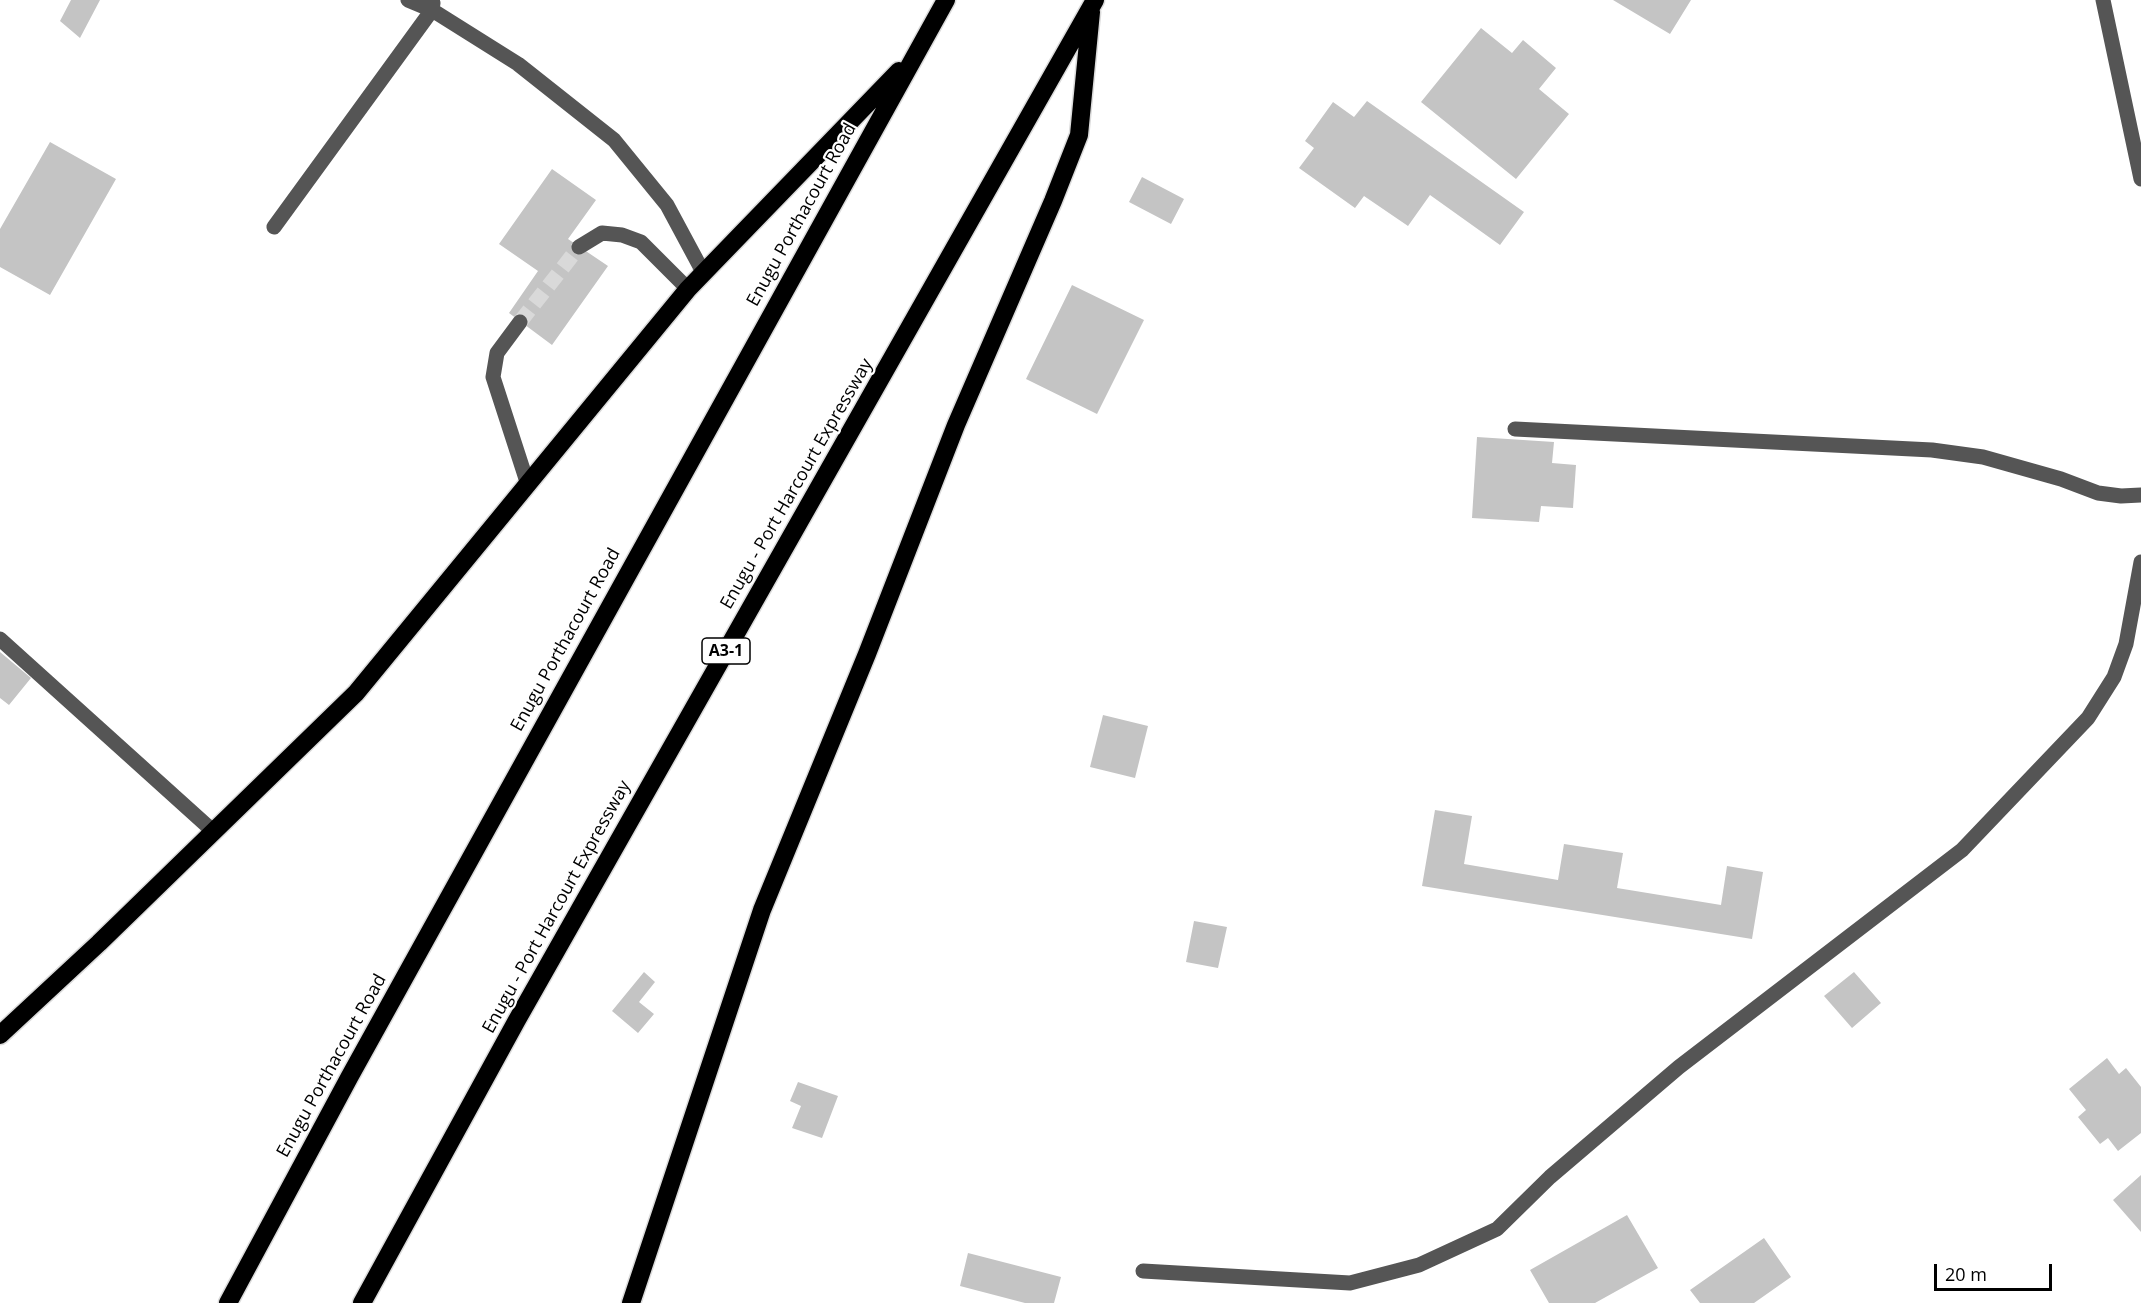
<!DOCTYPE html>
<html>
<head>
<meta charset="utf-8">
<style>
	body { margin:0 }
	#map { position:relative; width:2141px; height:1303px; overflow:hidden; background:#fff; font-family:"Open Sans",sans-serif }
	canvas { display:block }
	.scale { position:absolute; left:1934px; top:1264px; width:118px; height:27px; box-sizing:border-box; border:3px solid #000; border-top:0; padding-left:8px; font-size:18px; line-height:21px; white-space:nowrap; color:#000; -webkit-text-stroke:4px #fff; paint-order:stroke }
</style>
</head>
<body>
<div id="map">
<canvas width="2141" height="1303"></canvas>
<div class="scale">20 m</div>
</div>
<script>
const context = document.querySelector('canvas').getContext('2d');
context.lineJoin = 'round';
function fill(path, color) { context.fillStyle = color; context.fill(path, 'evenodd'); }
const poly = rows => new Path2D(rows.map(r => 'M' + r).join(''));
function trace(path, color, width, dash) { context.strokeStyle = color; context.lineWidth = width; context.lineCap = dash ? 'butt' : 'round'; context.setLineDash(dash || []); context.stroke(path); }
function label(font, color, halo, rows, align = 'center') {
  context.font = font + ' "Open Sans",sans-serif'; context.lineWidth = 4.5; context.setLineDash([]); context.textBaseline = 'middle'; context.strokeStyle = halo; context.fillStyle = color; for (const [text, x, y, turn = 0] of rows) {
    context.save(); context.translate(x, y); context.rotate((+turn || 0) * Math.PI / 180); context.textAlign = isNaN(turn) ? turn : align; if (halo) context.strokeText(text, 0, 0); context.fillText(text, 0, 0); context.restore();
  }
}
fill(poly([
	[71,0,100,0,80,38,60,21],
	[1613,0,1691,0,1670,34],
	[1481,28,1512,53,1523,40,1556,68,1539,89,1569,114,1516,179,1421,102],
	[1367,101,1524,212,1500,245,1430,195,1408,226,1364,196,1355,208,1299,168,1314,148,1305,141,1333,102,1354,117],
	[50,142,116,179,50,295,0,267,0,229],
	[552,169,596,200,568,239,608,266,552,345,509,313,538,271,499,244],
	[1142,177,1184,199,1171,224,1129,202],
	[1072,285,1144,320,1097,414,1026,379],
	[1477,437,1554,442,1552,463,1576,465,1573,508,1541,506,1539,522,1472,518],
	[0,652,31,678,9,705,0,698],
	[1103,715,1148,726,1135,778,1090,767],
	[1435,810,1472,816,1464,864,1558,880,1564,844,1623,853,1617,888,1721,905,1727,866,1763,872,1752,939,1422,886],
	[1194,921,1227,927,1218,968,1186,962],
	[644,972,655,982,639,1002,654,1014,638,1033,612,1011],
	[1854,972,1881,1003,1852,1028,1824,996],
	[2107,1058,2119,1074,2126,1068,2141,1087,2141,1133,2118,1151,2108,1138,2100,1144,2078,1117,2086,1110,2069,1089],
	[798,1082,838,1096,822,1138,792,1128,801,1106,790,1101],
	[2141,1175,2141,1232,2113,1200],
	[1627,1215,1658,1268,1595,1303,1549,1303,1530,1270],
	[1764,1238,1791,1277,1754,1303,1700,1303,1690,1290],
	[968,1253,1061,1277,1054,1303,1025,1303,960,1286]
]), '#c4c4c4');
trace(poly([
	[520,322,579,247]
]), '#d9d9d9', 15, [15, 8]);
const highway = poly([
	[0,1035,99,943,356,693,688,289,899,71],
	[228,1303,350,1076,946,0],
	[362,1303,517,1020,1095,0],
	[631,1303,762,910,867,654,956,425,1053,201,1079,135,1091,12]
]);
trace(highway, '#dbdbdb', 21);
trace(poly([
	[408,0,432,10,518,64,614,140,667,205,703,272],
	[2103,0,2141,179],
	[274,227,432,10,433,3],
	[579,247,602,233,622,235,641,242,688,289],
	[520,322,497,353,493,377,528,485],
	[1515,429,1932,450,1983,457,2061,479,2098,493,2121,496,2141,495],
	[0,639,214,832],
	[1143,1271,1350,1283,1419,1265,1497,1229,1550,1177,1679,1067,1962,850,2088,718,2114,677,2126,644,2141,562]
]), '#555', 15);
trace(highway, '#000', 18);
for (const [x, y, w] of [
	[726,651,48]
]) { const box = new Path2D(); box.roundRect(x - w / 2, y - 13, w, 26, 4.5); context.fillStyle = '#fff'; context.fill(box); trace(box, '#000', 1.5); }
label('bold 16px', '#000', null, [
	["A3-1",726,651]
]);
label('18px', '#000', '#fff', [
	["Enugu Porthacourt Road",802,215,-61],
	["Enugu - Port Harcourt Expressway",797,484,-60],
	["Enugu Porthacourt Road",566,640,-61],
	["Enugu - Port Harcourt Expressway",557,907,-61],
	["Enugu Porthacourt Road",332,1066,-61]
]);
</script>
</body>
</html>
